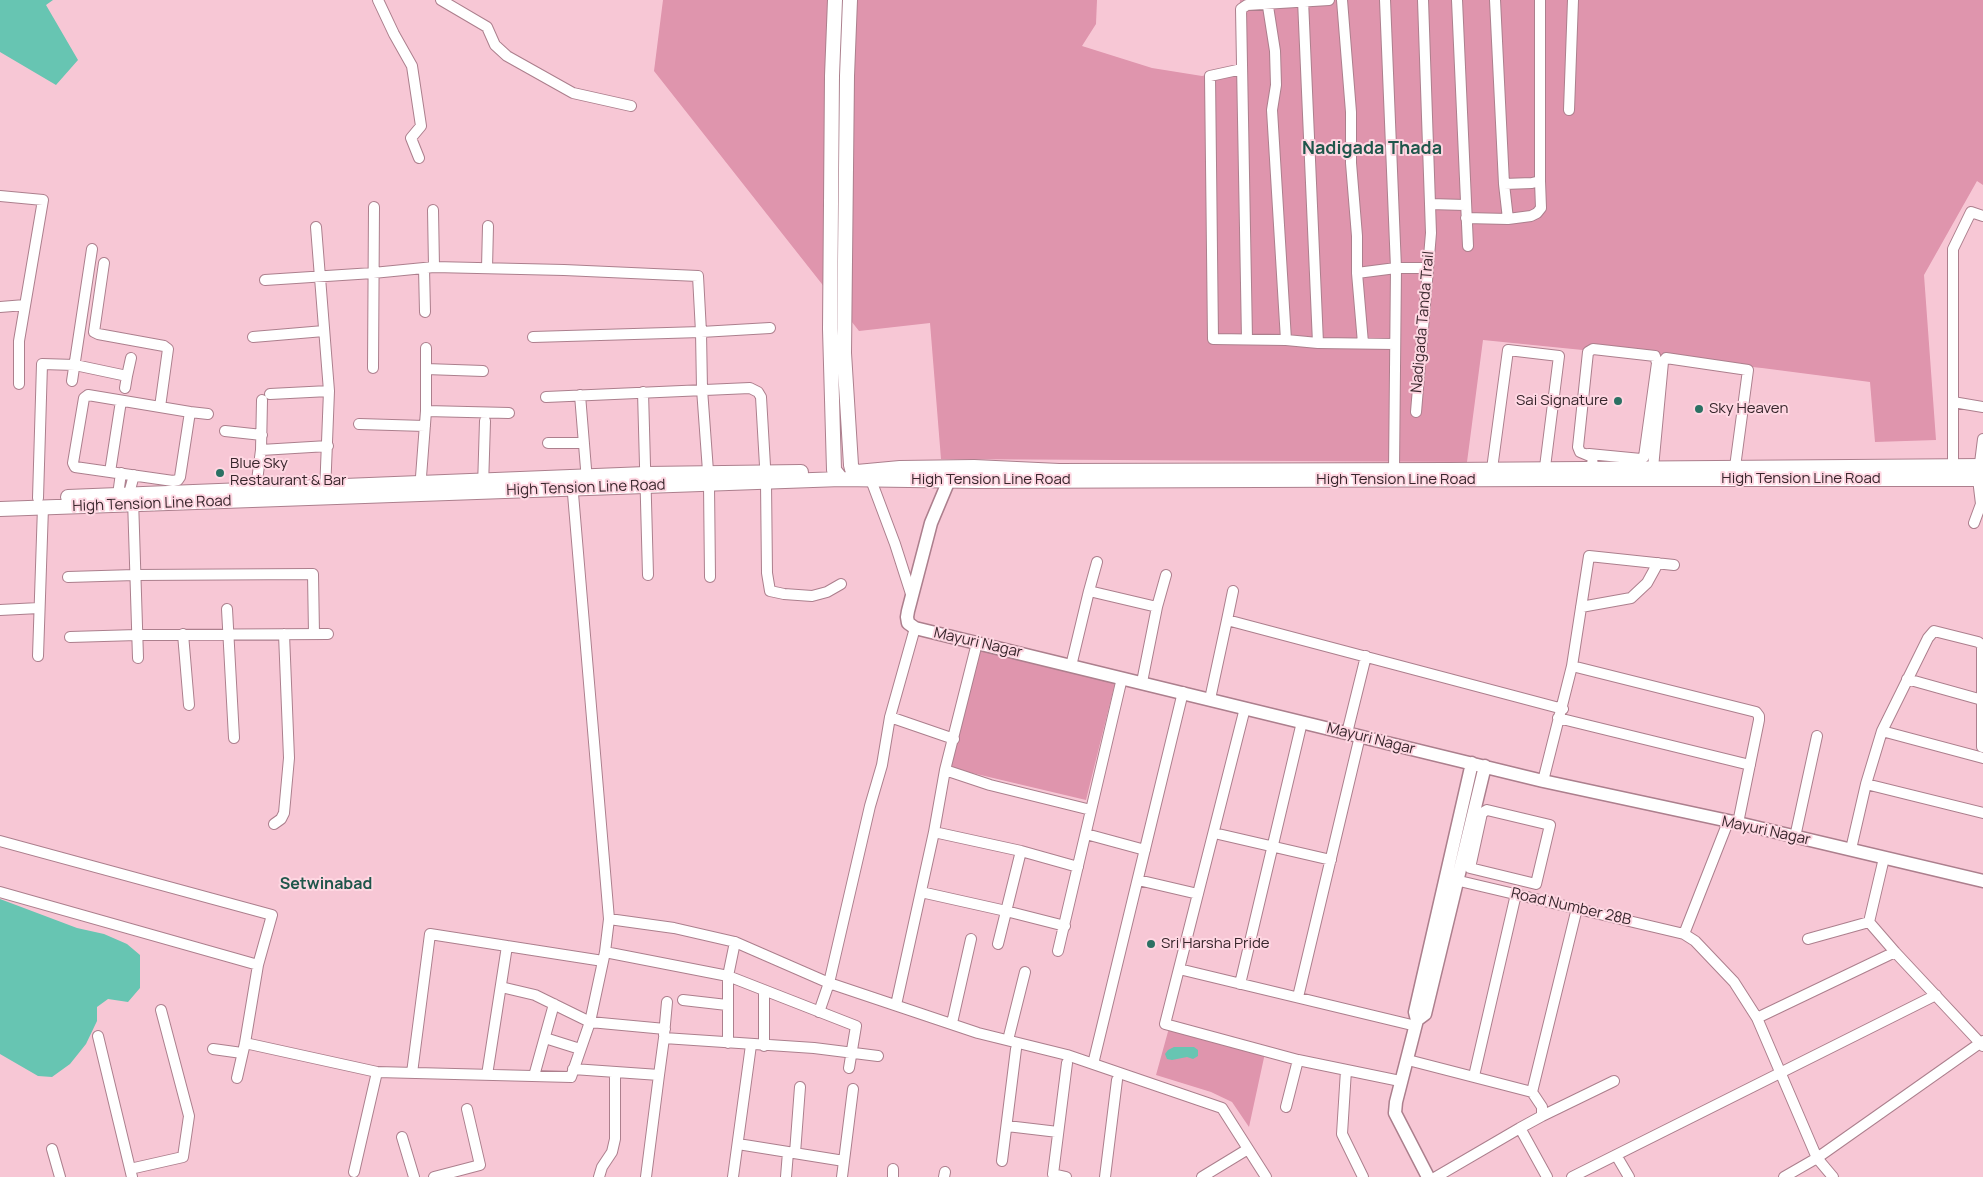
<!DOCTYPE html>
<html>
<head>
<meta charset="utf-8">
<style>
	body { margin:0 }
	canvas { display:block; background:#f7c7d5 }
</style>
</head>
<body>
<canvas width="1983" height="1177"></canvas>
<script>
const context = document.querySelector('canvas').getContext('2d');
context.lineJoin = 'round';
function fill(path, color) { context.fillStyle = color; context.fill(path, 'evenodd'); }
const poly = rows => new Path2D(rows.map(r => 'M' + r).join(''));
function trace(path, color, width, dash) { context.strokeStyle = color; context.lineWidth = width; context.lineCap = dash ? 'butt' : 'round'; context.setLineDash(dash || []); context.stroke(path); }
function label(font, color, halo, rows, align = 'center') {
  context.font = font + ' Manrope,sans-serif'; context.lineWidth = 4; context.setLineDash([]); context.textBaseline = 'middle'; context.strokeStyle = halo; context.fillStyle = color; for (const [text, x, y, turn = 0] of rows) {
    context.save(); context.translate(x, y); context.rotate((+turn || 0) * Math.PI / 180); context.textAlign = isNaN(turn) ? turn : align; if (halo) context.strokeText(text, 0, 0); context.fillText(text, 0, 0); context.restore();
  }
}
fill(poly([
	[663,0,1097,0,1096,24,1082,46,1152,68,1202,76,1236,67,1240,0,1983,0,1983,185,1977,181,1924,275,1936,440,1875,442,1870,382,1762,368,1483,340,1467,462,941,459,930,323,859,331,654,71],
	[980,650,1115,683,1086,800,951,768],
	[1169,1028,1265,1053,1249,1127,1232,1102,1211,1092,1156,1075]
]), '#df95ad');
fill(poly([
	[0,0,53,0,46,5,78,60,56,85,0,52],
	[0,899,77,928,104,934,127,944,140,955,140,988,128,1002,108,999,97,1007,97,1021,86,1044,70,1064,52,1077,38,1076,0,1054],
	[1174,1047,1194,1047,1198,1050,1198,1056,1193,1059,1187,1057,1172,1060,1167,1059,1165,1054,1168,1050]
]), '#67c5b2');
const minor = poly([
	[378,0,394,34,412,66,421,126,411,138,419,158],
	[441,0,487,27,495,45,507,56,573,93,631,106],
	[1267,0,1275,51,1276,85,1272,110,1286,340],
	[1303,0,1318,343],
	[1342,0,1351,112,1351,163,1357,236,1357,273,1396,268,1428,268],
	[1385,0,1396,268,1394,470],
	[1457,0,1468,246],
	[1242,69,1210,76,1213,339,1286,340,1318,343,1395,344],
	[1569,110,1573,0],
	[1504,184,1532,183,1540,181,1540,0],
	[0,196,43,200,19,341,19,384],
	[1430,204,1465,205],
	[433,210,434,267],
	[1466,218,1508,219,1504,184,1495,0],
	[1508,219,1531,216,1537,213,1541,208,1540,181],
	[316,227,329,391,325,493],
	[104,263,94,332,98,334,164,346,168,349,160,407],
	[424,268,425,312],
	[487,268,488,226],
	[1357,273,1363,343],
	[265,280,373,273,434,267,564,270,698,276,701,332,702,389,709,485,710,577],
	[0,307,25,305],
	[253,337,324,331],
	[533,337,701,332,770,328],
	[1247,339,1241,9,1247,5,1329,0],
	[373,368,374,207],
	[426,369,483,371],
	[72,381,92,249],
	[125,388,127,376],
	[643,392,648,575],
	[270,394,329,391],
	[88,395,190,412,180,477,178,480,173,481,75,467,73,463,84,398,88,395],
	[580,395,587,481],
	[546,397,750,388,758,392,761,397,766,483,767,573,770,591,784,594,812,596,827,592,841,584],
	[1953,402,1983,407],
	[426,411,509,413],
	[190,412,208,414],
	[1416,412,1431,233,1423,0],
	[359,424,425,426],
	[225,431,262,435],
	[548,443,584,443],
	[261,450,328,446],
	[1589,454,1641,459,1644,457,1657,363,1655,356,1593,349,1588,352,1578,447,1580,452,1592,457,1593,468],
	[1953,467,1953,249,1971,212,1983,216],
	[1653,468,1663,362,1666,358,1748,370,1735,467],
	[1492,469,1508,350,1559,356,1544,475],
	[110,472,121,401],
	[871,480,895,544,912,597],
	[483,487,485,421],
	[420,490,426,411,426,348],
	[118,495,121,473],
	[255,496,261,450,262,400],
	[38,498,42,364,75,365,127,376,131,358],
	[133,499,138,658],
	[127,501,134,475],
	[1974,523,1981,504,1978,479,1983,439],
	[68,577,135,575,313,574,314,634],
	[1089,591,1097,562],
	[1157,607,1166,575],
	[1581,607,1631,598,1647,583,1658,563],
	[227,609,234,738],
	[0,610,39,608],
	[1227,620,1233,591],
	[183,634,189,705],
	[70,637,137,635,328,634],
	[38,656,43,507],
	[1071,666,1089,591,1157,607,1142,682],
	[1572,666,1756,712,1759,716,1759,720,1738,823],
	[1907,679,1982,700],
	[1210,699,1227,620,1563,709],
	[1245,708,1165,1024,1298,1060,1400,1081],
	[890,717,954,739],
	[1558,718,1750,765],
	[1882,731,1983,758],
	[1347,733,1366,656],
	[945,770,990,785,1091,810],
	[1543,781,1572,666,1589,556,1674,565],
	[1866,784,1983,813],
	[1487,810,1550,825,1536,884,1470,868,1482,813,1487,810],
	[274,824,281,819,284,813,289,758,284,634],
	[934,832,1021,851,1078,867],
	[1214,833,1331,860],
	[1086,834,1145,850],
	[1795,837,1817,736],
	[0,841,272,915,258,965],
	[1851,849,1866,784,1882,731,1928,638,1934,631,1978,642,1982,645,1982,747],
	[1884,858,1869,922,1895,952,1983,1046],
	[1451,879,1684,934,1695,941,1734,982,1757,1018,1817,1158,1833,1177],
	[1138,880,1198,894],
	[0,892,258,965,245,1043,237,1078],
	[921,892,1006,911,1065,926],
	[609,919,674,928,735,942,829,983,978,1033,1067,1055,1222,1108,1266,1177],
	[1684,934,1728,822],
	[1808,939,1869,922],
	[998,944,1021,851],
	[1058,951,1122,678],
	[605,952,728,976,856,1026,849,1068],
	[1179,969,1416,1026],
	[1240,984,1302,722],
	[501,987,535,995,590,1022,665,1029],
	[764,990,764,1046],
	[1298,997,1360,736],
	[683,1000,727,1005],
	[896,1005,934,832,945,770,977,643],
	[819,1012,829,983,870,806,882,765,890,717,915,628],
	[1757,1018,1895,952],
	[952,1023,971,939],
	[664,1035,667,1002],
	[98,1036,132,1177],
	[545,1038,580,1049],
	[1008,1040,1025,972],
	[245,1043,377,1072,571,1077,590,1022,605,952,609,919,572,482],
	[728,1043,728,976,735,942],
	[213,1049,242,1053],
	[1408,1060,1532,1092,1542,1107,1542,1116,1520,1128,1547,1177],
	[1093,1064,1183,692],
	[573,1069,659,1075,664,1038,814,1048,878,1056],
	[1346,1070,1342,1134,1363,1177],
	[412,1073,430,934,603,961],
	[487,1075,507,946],
	[534,1076,554,1004],
	[1474,1076,1516,894],
	[1532,1092,1577,908],
	[1286,1107,1298,1060],
	[1542,1116,1614,1081],
	[1007,1126,1058,1132],
	[402,1137,414,1177],
	[738,1144,844,1161],
	[52,1149,60,1177],
	[795,1153,800,1087],
	[1616,1155,1629,1177],
	[1002,1161,1016,1049],
	[130,1169,183,1157,189,1116,161,1010],
	[354,1172,377,1072],
	[434,1177,480,1165,467,1109],
	[599,1177,602,1167,612,1152,615,1139,615,1072],
	[646,1177,659,1075],
	[733,1177,751,1045],
	[786,1177,788,1152],
	[842,1177,853,1089],
	[893,1177,893,1169],
	[944,1177,945,1172],
	[1066,1177,1053,1174,1067,1063],
	[1105,1177,1117,1080],
	[1202,1177,1248,1149],
	[1436,1177,1520,1128],
	[1572,1177,1936,995],
	[1784,1177,1817,1158,1983,1041]
]);
const tertiary = poly([
	[949,480,931,523,908,611,907,617,908,623,915,628,1543,781,1738,823,1983,881],
	[1417,1020,1425,1014,1485,766],
	[1428,1177,1395,1113,1396,1102,1417,1020,1415,1012,1472,763]
]);
const secondary = poly([
	[835,0,832,76,830,329,834,470,841,479],
	[850,0,847,76,844,353,851,465,852,469,857,472,900,468,974,467,1059,471,1450,470,1983,466],
	[68,497,646,474,801,472],
	[0,509,841,479,977,481,1543,479,1983,479]
]);
trace(minor, '#ac7f8d', 12);
trace(tertiary, '#ac7f8d', 15);
trace(secondary, '#ac7f8d', 16);
trace(minor, '#fff', 10);
trace(tertiary, '#fff', 12);
trace(secondary, '#fff', 14);
for (const [x, y, r, color] of [
	[1618,401,5,"#2b7063"],
	[1699,409,5,"#2b7063"],
	[220,473,5,"#2b7063"],
	[1151,944,5,"#2b7063"]
]) { const dot = new Path2D(); dot.arc(x, y, r, 0, 2 * Math.PI); context.fillStyle = color; context.fill(dot); trace(dot, '#fed7e2', 2); }
label('15px', '#37252b', '#fed7e2', [
	["Nadigada Tanda Trail",1423,322,-85],
	["High Tension Line Road",1801,479],
	["High Tension Line Road",991,480],
	["High Tension Line Road",1396,480],
	["High Tension Line Road",586,488,-2],
	["High Tension Line Road",152,504,-2],
	["Mayuri Nagar",978,643,13],
	["Mayuri Nagar",1371,739,14],
	["Mayuri Nagar",1766,831,12],
	["Road Number 28B",1571,907,13]
]);
label('15px', '#37252b', '#fed7e2', [
	["Sai Signature",1608,401,"right"],
	["Sky Heaven",1709,409],
	["Blue Sky",230,464],
	["Restaurant & Bar",230,481],
	["Sri Harsha Pride",1161,944]
], 'left');
label('bold 16px', '#1f564b', '#fed7e2', [
	["Setwinabad",326,885]
]);
label('bold 18px', '#1f564b', '#fed7e2', [
	["Nadigada Thada",1372,149]
]);
</script>
</body>
</html>
